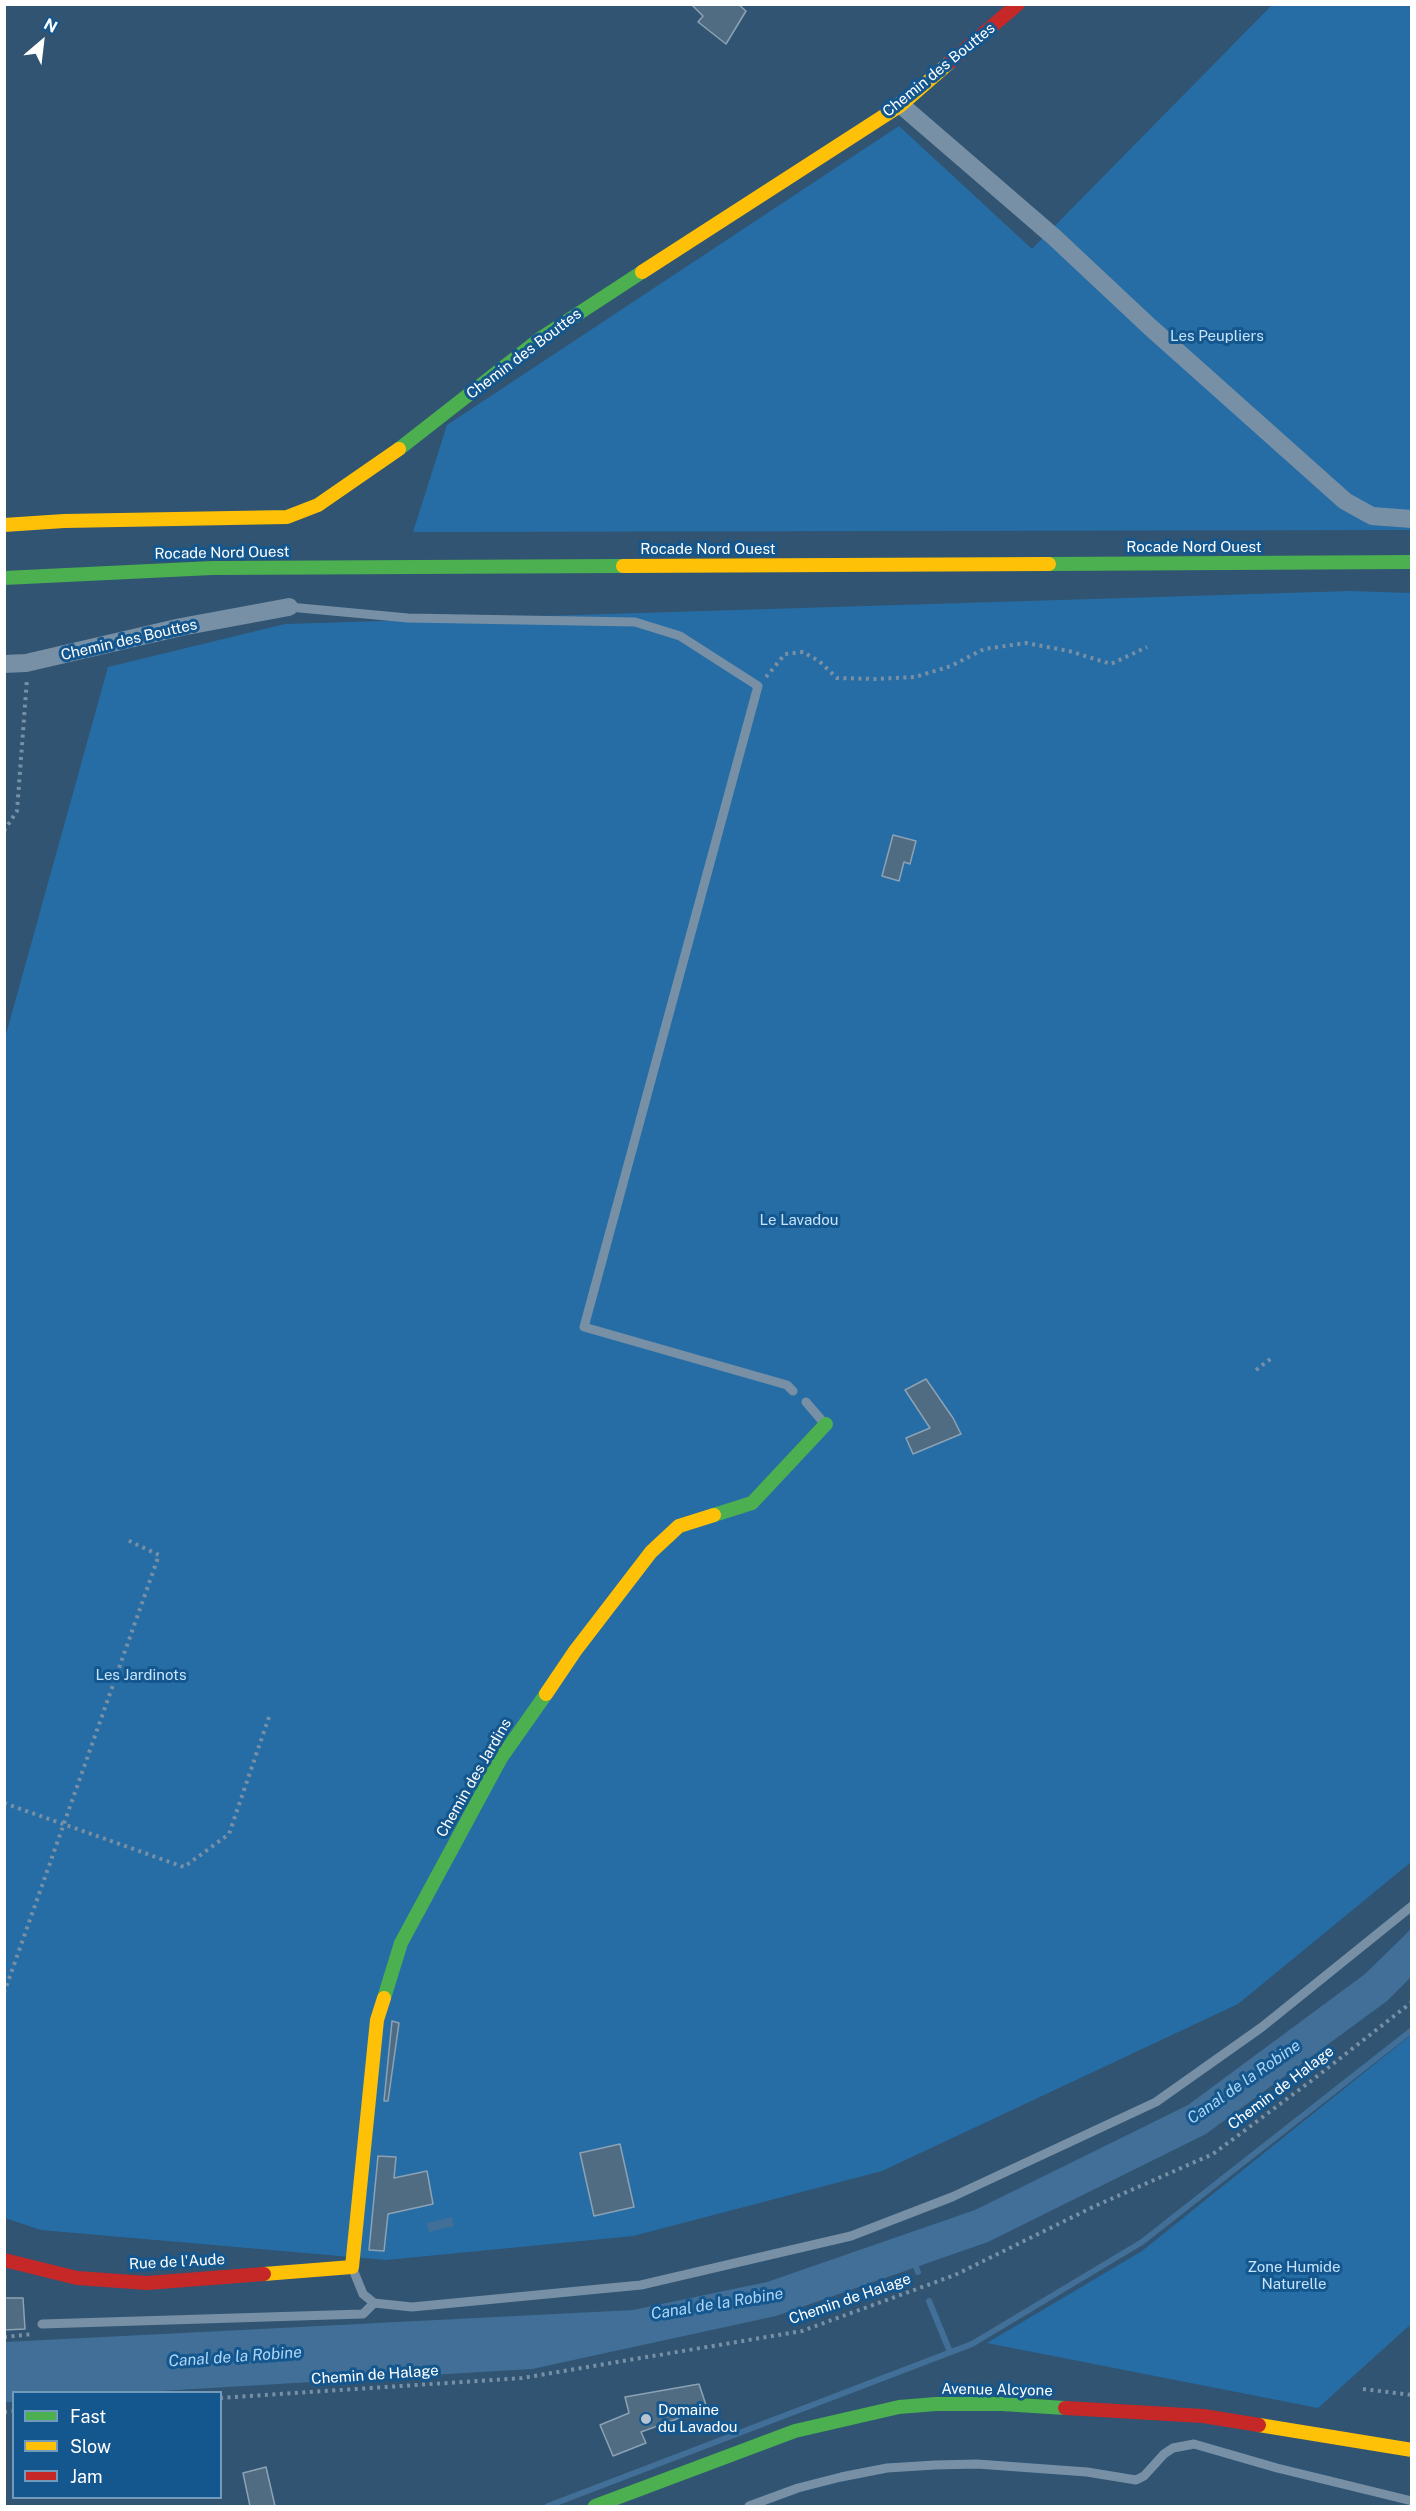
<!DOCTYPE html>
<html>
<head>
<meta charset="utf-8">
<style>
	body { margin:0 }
	#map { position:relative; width:1416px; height:2511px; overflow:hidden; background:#305472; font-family:"Public Sans",sans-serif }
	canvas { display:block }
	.frame { position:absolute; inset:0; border:6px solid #fff; pointer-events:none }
	.legend { position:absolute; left:12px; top:2391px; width:210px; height:108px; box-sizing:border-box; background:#14578e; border:2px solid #729abb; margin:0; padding:8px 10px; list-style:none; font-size:18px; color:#fff }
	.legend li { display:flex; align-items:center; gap:12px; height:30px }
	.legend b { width:30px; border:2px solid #729abb }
	.north { position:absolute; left:12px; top:12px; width:60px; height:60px; -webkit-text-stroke:4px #14578e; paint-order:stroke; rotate:28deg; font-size:16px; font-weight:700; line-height:24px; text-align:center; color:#fff }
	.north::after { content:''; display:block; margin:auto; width:21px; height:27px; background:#fff; clip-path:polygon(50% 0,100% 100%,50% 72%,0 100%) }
</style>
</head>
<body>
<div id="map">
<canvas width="1416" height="2511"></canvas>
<div class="frame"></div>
<ul class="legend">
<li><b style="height:8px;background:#4caf50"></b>Fast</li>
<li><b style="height:8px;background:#ffc107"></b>Slow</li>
<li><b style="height:8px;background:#c62828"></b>Jam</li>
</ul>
<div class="north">N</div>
</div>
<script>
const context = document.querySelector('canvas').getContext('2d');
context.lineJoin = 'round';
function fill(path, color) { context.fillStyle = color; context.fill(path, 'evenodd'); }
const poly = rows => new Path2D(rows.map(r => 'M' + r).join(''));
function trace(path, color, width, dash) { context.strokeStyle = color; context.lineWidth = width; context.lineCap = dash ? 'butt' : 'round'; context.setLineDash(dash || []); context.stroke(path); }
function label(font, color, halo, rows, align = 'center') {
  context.font = font + ' "Public Sans",sans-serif'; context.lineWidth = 6; context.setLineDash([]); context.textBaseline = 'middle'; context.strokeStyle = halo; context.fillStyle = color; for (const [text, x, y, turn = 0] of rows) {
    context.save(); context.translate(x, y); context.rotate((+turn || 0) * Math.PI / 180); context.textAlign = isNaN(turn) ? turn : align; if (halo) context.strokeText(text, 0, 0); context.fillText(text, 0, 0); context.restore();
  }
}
fill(poly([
	[1272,5,1411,5,1411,530,413,532,447,425,899,126,1032,249],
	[1350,591,1411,593,1411,1862,1238,2004,882,2171,633,2236,386,2260,41,2230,5,2218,5,1038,108,667,285,624],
	[1411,2035,1411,2324,1318,2408,987,2343,1142,2251]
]), '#276da5');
fill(poly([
	[1411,1929,1411,1977,1387,2001,1206,2134,988,2242,776,2316,532,2369,143,2392,14,2392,13,2402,5,2402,5,2342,633,2310,767,2282,975,2210,1188,2105,1365,1974],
	[452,2217,454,2226,429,2232,427,2223]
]), '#416f97');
trace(poly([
	[914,2262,918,2272],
	[929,2301,950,2352],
	[548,2506,972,2344,1142,2242,1412,2030]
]), '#416f97', 6);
const building = poly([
	[691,4,738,4,746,11,726,44,698,22,703,16,691,4],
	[893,835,916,841,910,864,904,862,899,881,882,876,893,835],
	[926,1379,953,1418,961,1434,913,1454,906,1438,930,1428,905,1390,926,1379],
	[392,2021,399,2023,388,2101,384,2101,392,2021],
	[620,2144,634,2207,594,2216,580,2153,620,2144],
	[378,2156,396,2157,394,2178,427,2171,433,2204,388,2214,384,2251,369,2250,378,2156],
	[4,2298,23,2298,25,2329,4,2330,4,2298],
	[699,2384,707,2408,641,2432,646,2443,613,2456,600,2425,629,2413,625,2397,699,2384],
	[266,2467,275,2506,250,2506,243,2473,266,2467]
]);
fill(building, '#4f6c83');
trace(building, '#8ca2b4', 1.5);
trace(poly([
	[766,677,785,654,803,652,819,661,837,678,875,679,915,677,951,666,984,649,1026,643,1069,651,1111,664,1147,647],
	[4,831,17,811,27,679],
	[1256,1370,1273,1357],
	[4,1803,184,1867,229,1834,270,1714],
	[4,1993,159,1555,125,1539],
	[4,2337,33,2334],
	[1363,2389,1412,2395],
	[220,2398,522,2378,802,2331,955,2275,1095,2206,1213,2154,1311,2081,1412,2002],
	[4,2412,14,2411]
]), '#7790a6', 4, [3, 4.5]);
trace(poly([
	[289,607,408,618,635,622,680,636,758,686,584,1327,787,1385,793,1391],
	[806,1402,824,1423],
	[352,2267,363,2294,374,2303,412,2307,641,2285,851,2236,952,2197,1156,2102,1262,2027,1412,1906],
	[42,2324,363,2314,374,2303],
	[749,2506,798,2488,841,2477,887,2468,935,2465,977,2464,1087,2472,1136,2480,1144,2476,1164,2454,1173,2448,1194,2444,1277,2468,1412,2501]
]), '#7790a6', 9);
trace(poly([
	[901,105,1054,237,1150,327,1345,501,1372,516,1412,519],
	[4,664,26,663,181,627,289,607]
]), '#7790a6', 18);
trace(poly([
	[399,449,541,338,642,272],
	[1049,564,1412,562],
	[4,578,212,568,623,566],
	[714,1515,752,1503,826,1424],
	[384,1998,401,1943,501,1758,546,1694],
	[595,2506,795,2431,899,2407,936,2404,1002,2404,1065,2408]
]), '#4caf50', 14);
trace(poly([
	[642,272,901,105,949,63],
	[4,525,64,521,287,517,318,505,399,449],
	[623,566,1049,564],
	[546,1694,575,1651,651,1552,679,1526,714,1515],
	[264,2274,352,2267,377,2020,384,1998],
	[1259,2425,1412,2450]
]), '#ffc107', 14);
trace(poly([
	[949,63,1018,4],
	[4,2260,77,2278,147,2283,264,2274],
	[1065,2408,1203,2416,1259,2425]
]), '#c62828', 14);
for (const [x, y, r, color] of [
	[646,2419,6,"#b7c3ce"]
]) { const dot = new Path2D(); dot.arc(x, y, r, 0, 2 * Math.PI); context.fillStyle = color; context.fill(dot); trace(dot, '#14578e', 2); }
label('15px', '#fff', '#14578e', [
	["Chemin des Bouttes",939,70,-39],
	["Chemin des Bouttes",524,354,-37],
	["Rocade Nord Ouest",1194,547],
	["Rocade Nord Ouest",708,549],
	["Rocade Nord Ouest",222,553,-1],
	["Chemin des Bouttes",129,640,-13],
	["Chemin des Jardins",474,1778,-60],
	["Chemin de Halage",1281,2088,-37],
	["Rue de l'Aude",177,2262,-3],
	["Chemin de Halage",850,2299,-19],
	["Chemin de Halage",375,2375,-4],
	["Avenue Alcyone",997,2390,1]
]);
label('15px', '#c5e4fc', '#14578e', [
	["Les Peupliers",1217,336],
	["Le Lavadou",799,1220],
	["Les Jardinots",141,1675],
	["Zone Humide",1294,2267],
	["Naturelle",1294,2284]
]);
label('15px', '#fff', '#14578e', [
	["Domaine",658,2410],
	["du Lavadou",658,2427]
], 'left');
label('italic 16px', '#abd6f8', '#14578e', [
	["Canal de la Robine",1244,2082,-35],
	["Canal de la Robine",717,2304,-9],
	["Canal de la Robine",235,2357,-4]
]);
</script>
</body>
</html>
